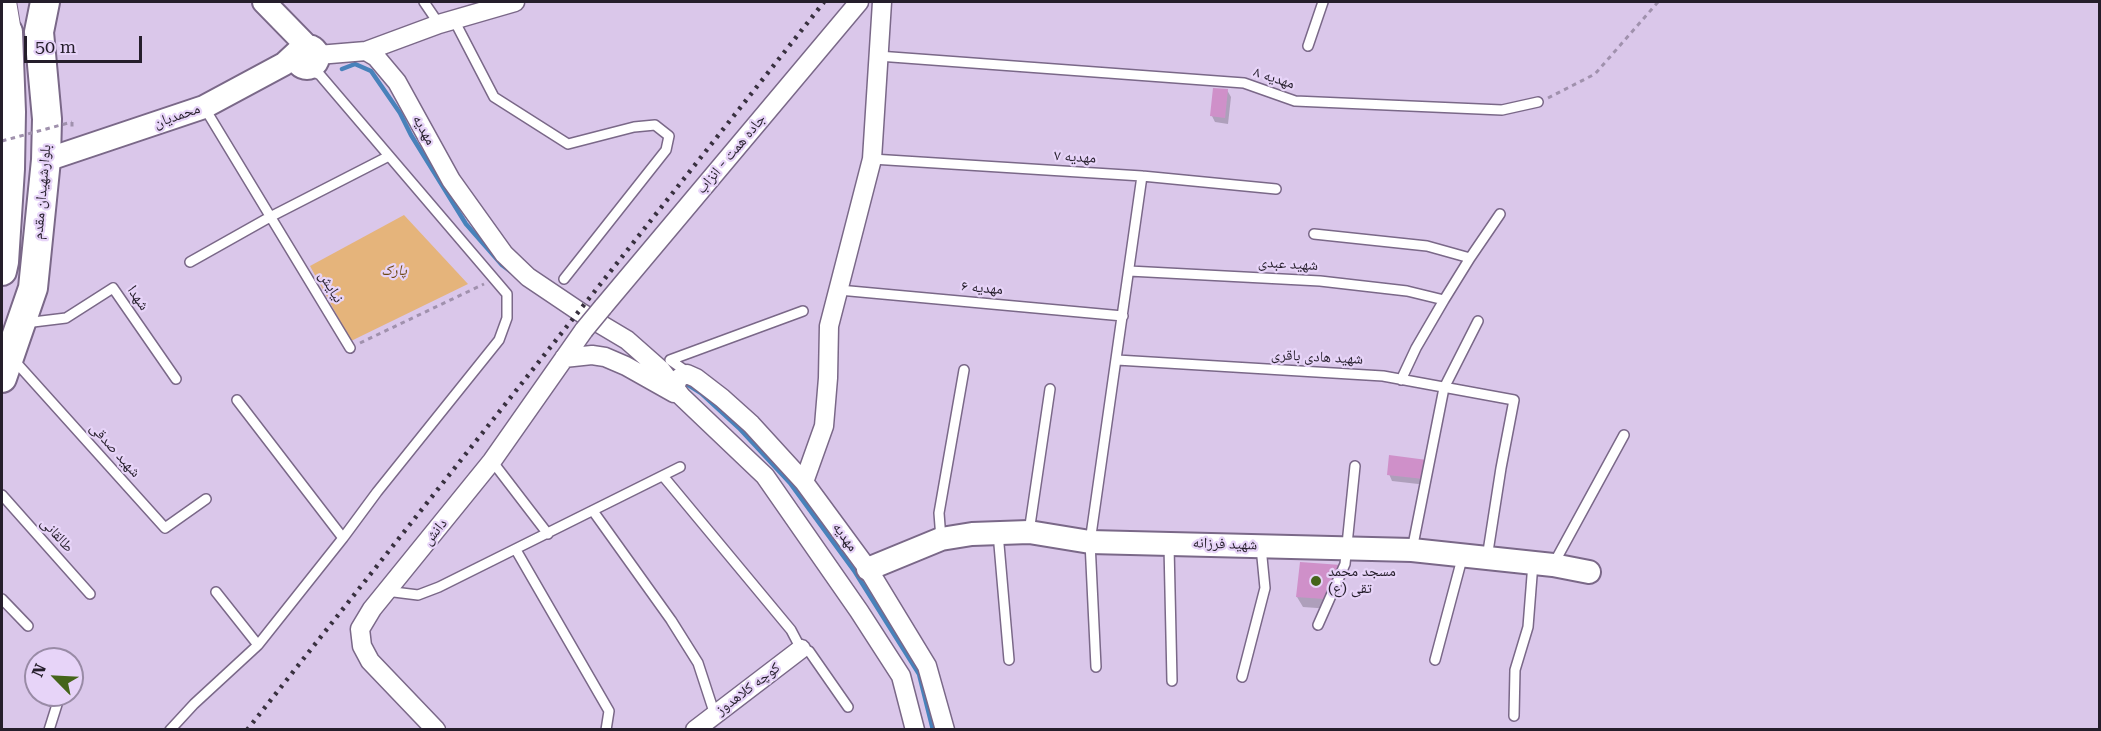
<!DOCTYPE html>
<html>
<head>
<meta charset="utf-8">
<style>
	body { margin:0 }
	#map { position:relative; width:2101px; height:731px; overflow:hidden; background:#dac7ea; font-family:"Roboto Serif",serif }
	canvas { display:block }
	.frame { position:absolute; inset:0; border:3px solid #251e2b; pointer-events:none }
	.north { position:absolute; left:24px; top:647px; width:60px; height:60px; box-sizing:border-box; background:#e7d4f8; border:2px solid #998ba6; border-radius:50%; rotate:294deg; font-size:16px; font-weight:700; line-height:24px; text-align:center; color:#251e2b }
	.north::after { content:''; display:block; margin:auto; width:21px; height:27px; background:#45641a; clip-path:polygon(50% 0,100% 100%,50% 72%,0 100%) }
	.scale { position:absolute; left:24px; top:36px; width:118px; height:27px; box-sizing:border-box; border:3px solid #251e2b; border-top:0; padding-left:8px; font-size:18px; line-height:21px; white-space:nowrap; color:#251e2b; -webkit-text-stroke:4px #e7d4f8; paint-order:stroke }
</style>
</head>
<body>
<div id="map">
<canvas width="2101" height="731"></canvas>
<div class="frame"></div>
<div class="north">N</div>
<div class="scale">50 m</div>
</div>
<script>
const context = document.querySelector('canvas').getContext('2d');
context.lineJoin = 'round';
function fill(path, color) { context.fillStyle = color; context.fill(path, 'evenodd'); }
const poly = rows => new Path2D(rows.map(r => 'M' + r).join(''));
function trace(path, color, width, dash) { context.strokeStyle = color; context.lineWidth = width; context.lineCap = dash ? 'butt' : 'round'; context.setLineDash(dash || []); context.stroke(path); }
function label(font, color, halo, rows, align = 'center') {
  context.font = font + ' "Roboto Serif","Noto Naskh Arabic",serif'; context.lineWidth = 4.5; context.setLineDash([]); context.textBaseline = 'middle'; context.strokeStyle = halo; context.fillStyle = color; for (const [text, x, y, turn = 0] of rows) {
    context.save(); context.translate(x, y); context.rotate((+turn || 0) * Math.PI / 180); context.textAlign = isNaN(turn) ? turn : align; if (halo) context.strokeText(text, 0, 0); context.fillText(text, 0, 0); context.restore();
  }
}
fill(poly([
	[404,215,468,284,351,341,310,266]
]), '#e5b47b');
fill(poly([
	[1227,90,1231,97,1228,124,1215,122,1212,116],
	[1426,461,1427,485,1392,481,1389,474],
	[1302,564,1340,566,1346,576,1331,609,1303,607,1297,597]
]), '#0003');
trace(poly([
	[342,69,355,64,371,71,400,113,411,135,466,224,502,265,510,271],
	[682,381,701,393,739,428,790,483,855,572,919,674,933,730]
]), '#4882bb', 4.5);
fill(poly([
	[1213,88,1228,89,1225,118,1210,116],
	[1389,455,1427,460,1424,479,1387,475],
	[1300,562,1341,565,1325,599,1296,597]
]), '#cf90c9');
const service = poly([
	[424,2,439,24],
	[454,20,494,97,568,144,634,127,655,125,669,136,666,150,564,279],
	[1308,46,1323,2],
	[878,56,1244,83,1295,101,1502,110,1538,102],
	[204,107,350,348],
	[872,159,1142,176,1276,189],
	[1314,234,1427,246,1470,258],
	[190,262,270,217,389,156],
	[1129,271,1320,281,1407,291,1444,300],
	[839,290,1123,316],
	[25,323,66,318,113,288,176,379],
	[13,359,165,528,206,499],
	[1117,360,1383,376,1514,400,1501,468,1487,558],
	[690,374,670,360,803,311],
	[1401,380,1416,348,1444,300,1470,258,1500,214],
	[237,400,343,538],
	[492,461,548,534],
	[663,476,791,630,801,649,809,651,848,707],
	[2,495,90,594],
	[593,511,671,620,698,663,715,715],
	[1029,532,1050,389],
	[998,533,1009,660],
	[941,539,939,513,964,370],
	[1169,546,1172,681],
	[516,550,609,711,606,730],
	[1412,550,1444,388,1478,321],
	[1553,565,1624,435],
	[386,591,418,595,439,587,680,467],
	[216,592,258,645],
	[2,599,28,626],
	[1318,625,1345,564,1355,466],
	[1435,660,1463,555],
	[1096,667,1090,542,1142,176],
	[1242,677,1265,588,1261,547],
	[1514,716,1515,670,1528,627,1533,563],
	[49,730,60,695],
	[170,730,194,704,258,645,343,538,377,492,499,340,507,318,507,294,320,75,304,67]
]);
const minor = poly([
	[366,51,439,24,515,2],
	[318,55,366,51,376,57,397,82,451,180,504,254,528,277,580,312,627,340,661,370,675,388],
	[603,307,859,2],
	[564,358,592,355,605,357,626,366,674,393],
	[804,482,824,426,828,378,829,326,872,159,882,2],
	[436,730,370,661,362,646,360,629,372,609,492,461,584,330],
	[695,730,801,649],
	[915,730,901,676,859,611,765,476,681,396,675,388,678,379,682,376,687,374,696,378,722,398,751,424,804,482,868,569,927,666,945,730]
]);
const tertiary = poly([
	[264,2,307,46],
	'296 57a11 11 0 1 1 22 0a11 11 0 1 1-22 0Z',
	[46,160,204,107,284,64,298,51],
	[868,569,941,539,972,534,1029,532,1090,542,1412,550,1553,565,1589,572]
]);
const secondary = poly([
	[3,2,8,32]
]);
const primary = poly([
	[2,271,4,262,10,169,11,112,8,32],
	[2,378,33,288,46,160,47,119,39,32,45,2]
]);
trace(service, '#7a6888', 12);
trace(minor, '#7a6888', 21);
trace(tertiary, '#7a6888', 26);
trace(secondary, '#7a6888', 28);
trace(primary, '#7a6888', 32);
trace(poly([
	[1548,98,1595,74,1658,2],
	[72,122,72,131],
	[360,343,484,284]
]), '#a091ad', 3, [4.5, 4.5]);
trace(service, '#fff', 9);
trace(minor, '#fff', 18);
trace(tertiary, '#fff', 22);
trace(secondary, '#fff', 26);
trace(primary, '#fff', 28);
trace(poly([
	[247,730,824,2]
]), '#38303f', 4.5, [3, 6]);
const minorBridge = poly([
	[584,330,603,307]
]);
trace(minorBridge, '#7a6888', 21, []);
trace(poly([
	[2,141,72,122]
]), '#a091ad', 3, [4.5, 4.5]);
trace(minorBridge, '#fff', 18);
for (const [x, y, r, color] of [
	[1316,581,6,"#45641a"]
]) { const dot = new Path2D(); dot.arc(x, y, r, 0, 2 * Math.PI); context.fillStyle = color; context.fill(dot); trace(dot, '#e7d4f8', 2); }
label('15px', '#251e2b', '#e7d4f8', [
	["مهدیه ۸",1274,78,18],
	["محمدیان",177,116,-19],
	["مهدیه",424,130,61],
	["جاده همت - انزاب",731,154,-50],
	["مهدیه ۷",1075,157,4],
	["بلوارشهیدان مقدم",42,192,-85],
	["شهید عبدی",1288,264,3],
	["نیایش",331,287,59],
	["مهدیه ۶",982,288,5],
	["شهدا",138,298,55],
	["شهید هادی باقری",1317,357,3],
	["شهید صدقی",115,450,48],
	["دانش",435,532,-51],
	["طالقانی",57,535,48],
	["مهدیه",845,537,54],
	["شهید فرزانه",1225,544,2],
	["کوچه کلاهدوز",748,689,-37]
]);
label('italic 15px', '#6d4714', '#e7d4f8', [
	["پارک",394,271]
]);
label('15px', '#251e2b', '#e7d4f8', [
	["مسجد محمد",1328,572],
	["تقی (ع)",1328,589]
], 'left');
</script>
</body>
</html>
